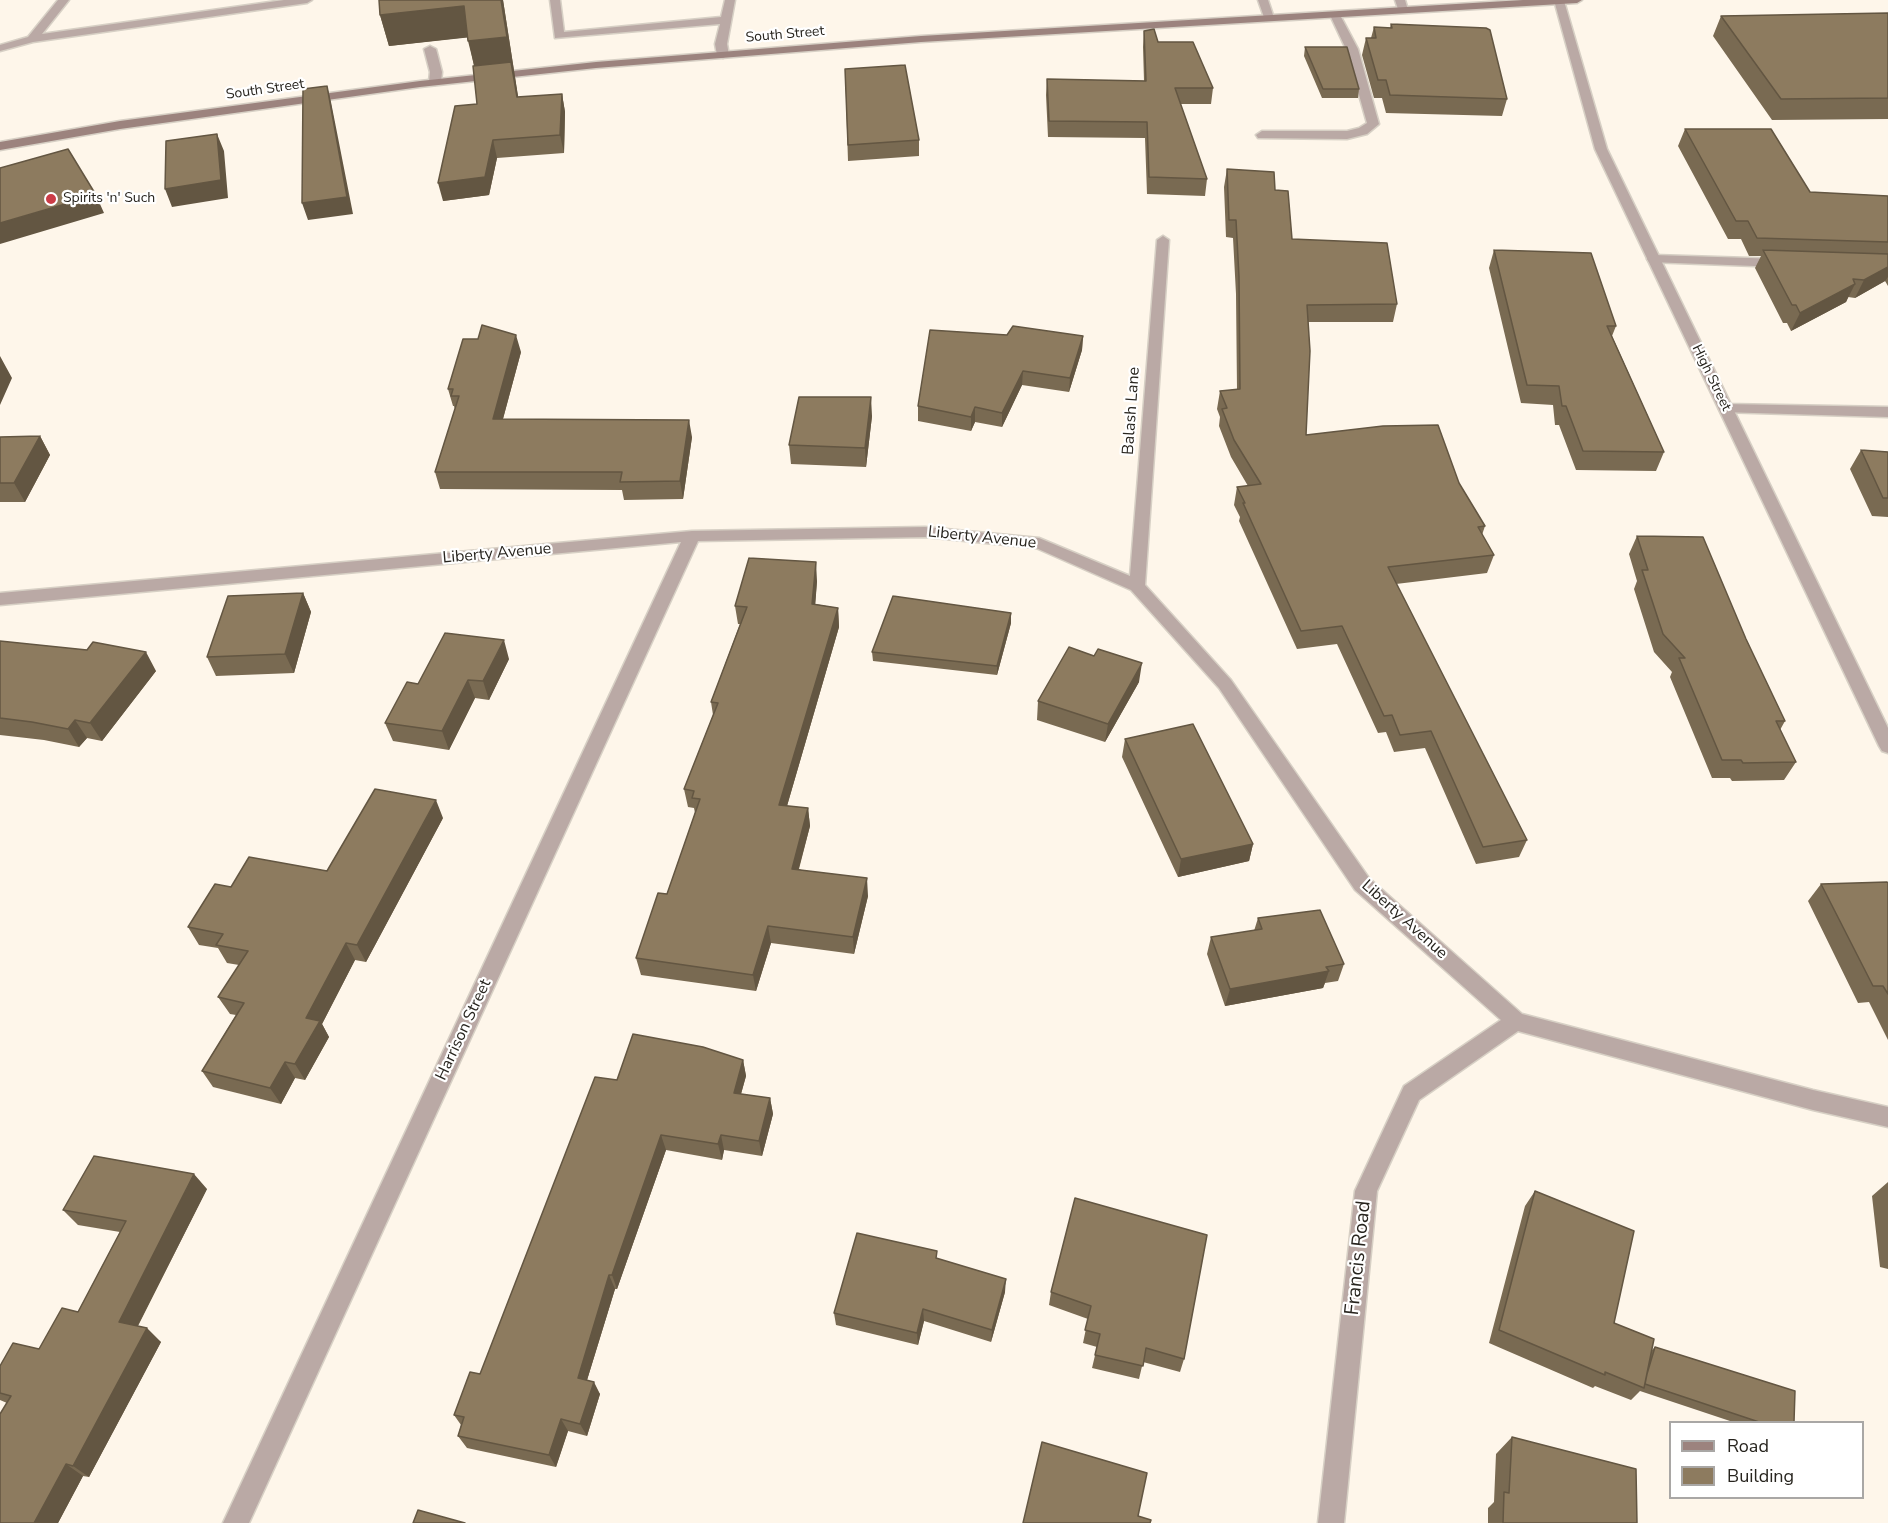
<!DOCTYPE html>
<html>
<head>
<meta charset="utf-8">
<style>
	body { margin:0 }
	#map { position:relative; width:1888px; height:1523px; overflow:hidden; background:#fef6ea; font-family:"Nunito Sans",sans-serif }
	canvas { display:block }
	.legend { position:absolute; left:1669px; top:1421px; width:195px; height:78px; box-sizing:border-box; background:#fff; border:2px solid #a9a7a5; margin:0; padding:8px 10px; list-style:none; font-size:18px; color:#27241e }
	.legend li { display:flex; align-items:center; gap:12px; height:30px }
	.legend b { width:30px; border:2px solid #a9a7a5 }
</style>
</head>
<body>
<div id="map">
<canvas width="1888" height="1523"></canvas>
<ul class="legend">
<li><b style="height:8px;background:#9c837e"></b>Road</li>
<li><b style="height:16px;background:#8d7b5f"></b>Building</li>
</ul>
</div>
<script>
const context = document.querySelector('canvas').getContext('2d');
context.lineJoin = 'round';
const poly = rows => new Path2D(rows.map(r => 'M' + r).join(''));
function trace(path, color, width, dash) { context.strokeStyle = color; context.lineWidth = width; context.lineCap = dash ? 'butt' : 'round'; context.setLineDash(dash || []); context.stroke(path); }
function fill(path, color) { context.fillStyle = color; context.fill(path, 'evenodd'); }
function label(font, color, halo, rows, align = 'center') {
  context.font = font + ' "Nunito Sans",sans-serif'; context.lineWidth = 4.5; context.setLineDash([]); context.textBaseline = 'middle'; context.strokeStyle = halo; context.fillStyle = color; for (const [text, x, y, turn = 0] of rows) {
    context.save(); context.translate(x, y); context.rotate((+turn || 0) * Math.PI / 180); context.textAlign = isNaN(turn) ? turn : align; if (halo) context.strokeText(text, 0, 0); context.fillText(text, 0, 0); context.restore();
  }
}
const service = poly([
	[58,0,69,0,42,34,284,0,312,0,307,3,33,42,0,51,0,45,28,37,58,0],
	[550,0,560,0,564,32,721,17,725,0,735,0,727,44,729,55,723,58,717,55,715,44,720,24,555,38,550,0],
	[1258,0,1268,0,1274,18,1273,20,1265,20,1258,0],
	[1395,0,1405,0,1408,10,1407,12,1399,12,1395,0],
	[1335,12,1340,15,1358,49,1379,124,1367,134,1347,139,1258,138,1256,135,1262,131,1347,131,1359,128,1367,123,1346,49,1330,15,1335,12],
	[430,46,436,49,442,72,441,82,435,85,429,82,430,72,424,49,430,46],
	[1654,255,1781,259,1788,263,1781,267,1649,262,1647,259,1649,256,1654,255],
	[1726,404,1888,407,1888,417,1721,412,1719,409,1721,406,1726,404]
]);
const minor = poly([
	[1554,0,1564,1,1607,149,1888,728,1888,753,1882,751,1879,746,1595,149,1554,0],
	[1163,236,1169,240,1145,585,1231,680,1369,878,1522,1014,1813,1090,1888,1107,1888,1127,1813,1110,1518,1031,1419,1100,1377,1191,1344,1523,1318,1523,1355,1191,1404,1086,1501,1020,1355,890,1219,688,1131,590,1036,548,925,537,698,541,249,1523,223,1523,681,542,0,605,0,593,692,531,925,527,1039,538,1130,576,1157,240,1163,236]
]);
const secondary = poly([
	[1523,0,1582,0,1577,3,921,42,596,68,420,87,120,129,0,150,0,142,120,121,420,81,596,62,921,36,1523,0]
]);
trace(service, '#d7d0c5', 3);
trace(minor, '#d7d0c5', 3);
trace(secondary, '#d7d0c5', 3);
fill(service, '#baa9a5');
fill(minor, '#baa9a5');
fill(secondary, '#9c837e');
fill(poly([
	[503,0,518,97,562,94,565,112,564,153,497,158,489,195,443,201,477,104,474,66,468,37,389,46,380,15],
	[1888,13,1888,119,1772,120,1713,36,1721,16],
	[1391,24,1507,99,1502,116,1386,113,1382,98,1374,98,1362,55,1366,38,1371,38,1374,27,1390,28],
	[1144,31,1213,88,1211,104,1180,104,1207,179,1205,196,1147,194,1145,138,1048,137,1046,95,1047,79,1144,81,1143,47],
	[1305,47,1359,89,1358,98,1322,98,1304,56],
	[845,69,919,140,919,156,848,161],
	[1685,129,1810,192,1888,196,1888,286,1885,281,1855,298,1848,297,1846,302,1791,331,1787,323,1783,323,1755,268,1761,256,1749,256,1741,239,1728,239,1678,146],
	[1227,169,1275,190,1292,239,1397,304,1393,322,1308,322,1306,435,1459,483,1485,526,1482,535,1494,555,1487,573,1396,584,1527,840,1519,857,1476,864,1425,748,1394,752,1386,732,1378,733,1337,644,1297,649,1239,521,1240,517,1234,505,1237,487,1248,486,1231,457,1219,426,1220,417,1217,409,1220,391,1237,390,1236,294,1233,238,1226,237,1224,187],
	[1494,250,1616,326,1612,336,1664,452,1656,471,1576,470,1559,425,1555,425,1553,405,1521,403,1489,268],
	[1083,336,1082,350,1069,392,1022,385,1002,427,975,422,971,431,918,421,918,406],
	[521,352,503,419,692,437,683,499,624,500,622,490,440,489,435,472,455,409,454,406,453,406,448,389],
	[872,416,866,467,791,464,789,445],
	[40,436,50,455,25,502,0,502,0,437],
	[1861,450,1888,452,1888,517,1872,516,1850,469],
	[1637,536,1746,639,1785,721,1780,730,1796,762,1784,780,1732,781,1730,778,1712,778,1670,677,1672,672,1654,652,1634,589,1637,581,1629,554],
	[817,581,815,604,838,608,839,627,787,806,808,808,810,826,799,869,868,896,854,954,771,943,756,991,641,975,636,958,667,894,695,813,694,808,688,807,684,789,713,715,711,702,740,624,738,624,735,606],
	[303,593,311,612,294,673,216,676,207,657],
	[1011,613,1011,623,997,675,873,661,872,652],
	[0,641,156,671,102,741,87,738,79,747,44,740,0,735],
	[509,659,489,700,475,698,449,750,393,741,385,723,418,684],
	[1139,682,1105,742,1037,720,1038,701],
	[1125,739,1253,844,1249,861,1178,877,1122,757],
	[443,818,366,962,355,960,322,1024,329,1037,305,1080,295,1078,281,1104,213,1087,202,1071,236,1015,230,1014,218,997,239,965,227,963,218,948,199,945,188,927,231,887,327,871],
	[1888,883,1888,1040,1869,1002,1858,1003,1808,901,1821,884],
	[1258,918,1344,964,1338,981,1325,983,1323,988,1225,1006,1207,954,1211,937,1254,931],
	[743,1060,746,1076,741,1094,770,1098,773,1114,762,1156,724,1150,722,1160,666,1150,617,1289,615,1289,587,1380,600,1394,587,1436,568,1431,556,1467,467,1448,458,1436,461,1425,454,1415,480,1374,617,1080],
	[1888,1182,1888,1269,1880,1267,1872,1196],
	[207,1189,138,1326,161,1342,89,1477,83,1476,58,1523,0,1523,7,1403,0,1400,0,1366,39,1349,78,1312,120,1232,78,1225,63,1210],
	[1535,1191,1614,1323,1651,1351,1655,1347,1794,1422,1733,1422,1640,1391,1631,1400,1595,1386,1593,1388,1489,1343,1525,1206],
	[1075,1198,1184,1359,1180,1372,1143,1362,1139,1379,1092,1368,1097,1347,1083,1343,1088,1319,1049,1305,1051,1292],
	[937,1259,1005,1292,991,1342,924,1321,918,1345,836,1325,834,1313],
	[1512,1437,1637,1523,1488,1523,1488,1508,1494,1502,1496,1454]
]), '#796a52');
fill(poly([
	[501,0,503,0,521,115,476,73,468,41],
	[464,6,472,37,389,46,380,15],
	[327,86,331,102,353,214,308,220,302,203],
	[562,94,565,112,564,153,560,135],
	[217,134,224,151,228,198,172,207,165,189],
	[493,140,497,158,489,195,443,201,438,183],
	[96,195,104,213,0,244,0,223],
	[1888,267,1888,277,1885,281,1855,298,1864,280],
	[1855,284,1846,302,1791,331,1800,313],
	[516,335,521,352,498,437,493,419],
	[1083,336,1082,350,1069,392,1070,378],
	[0,356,12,378,0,405],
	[1023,371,1022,385,1002,427,1002,413],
	[871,397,872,416,866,467,865,448],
	[975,407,975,422,971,431,971,417],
	[689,420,692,437,683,499,680,481],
	[40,436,50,455,25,502,14,483],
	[816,562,817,581,814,622,812,604],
	[303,593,311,612,294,673,285,654],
	[838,608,839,627,782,823,779,805],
	[1011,613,1011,623,997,675,997,666],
	[504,640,509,659,489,700,483,681],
	[146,652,156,671,102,741,90,723],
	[1142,663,1139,682,1105,742,1108,724],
	[468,680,475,698,449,750,442,731],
	[75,720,87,738,79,747,68,729],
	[436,800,443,818,366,962,357,945],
	[808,808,810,826,794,886,792,869],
	[1253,844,1249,861,1178,877,1181,859],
	[867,878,868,896,854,954,853,937],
	[768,926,771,943,756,991,753,975],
	[346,943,355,960,322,1024,329,1037,305,1080,295,1064,306,1018],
	[1329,971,1323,988,1225,1006,1230,989],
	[743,1060,746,1076,737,1108,734,1093],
	[285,1062,295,1078,281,1104,270,1088],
	[770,1098,773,1114,762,1156,759,1141],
	[661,1135,666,1150,617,1289,612,1275],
	[721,1135,724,1150,722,1160,718,1144],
	[194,1174,207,1189,133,1335,119,1322],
	[609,1275,615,1289,584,1390,578,1378],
	[1006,1279,1005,1292,991,1342,992,1330],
	[923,1309,924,1321,918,1345,917,1333],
	[147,1328,161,1342,89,1477,73,1466],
	[594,1382,600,1394,587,1436,580,1424],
	[561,1419,568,1431,556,1467,549,1455],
	[66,1464,83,1476,58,1523,34,1523]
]), '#635642');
const building = poly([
	[379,0,501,0,507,37,468,41,464,6,380,15,379,0],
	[1888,13,1888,98,1781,99,1721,16,1888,13],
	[1391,24,1486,28,1490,30,1507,99,1390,95,1386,80,1378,80,1366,38,1376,38,1374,27,1392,28,1391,24],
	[1154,29,1158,42,1193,42,1213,88,1175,88,1207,179,1149,177,1147,122,1049,121,1047,79,1146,81,1144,31,1154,29],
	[1305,47,1347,47,1359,89,1323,89,1305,47],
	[511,62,517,97,562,94,560,135,493,140,485,177,438,183,455,106,477,104,473,66,511,62],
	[905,65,919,140,848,145,845,69,905,65],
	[327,86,347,197,302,203,303,89,327,86],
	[1685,129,1771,129,1810,192,1888,196,1888,242,1757,238,1748,221,1736,221,1685,129],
	[217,134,221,180,165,189,166,141,217,134],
	[68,149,96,195,0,223,0,168,68,149],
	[1227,169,1274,172,1275,190,1288,191,1292,239,1387,243,1397,304,1307,305,1310,351,1306,435,1383,426,1438,425,1459,483,1485,526,1478,527,1494,555,1388,567,1527,840,1483,847,1431,731,1400,735,1392,715,1384,716,1342,626,1301,631,1243,503,1245,503,1237,487,1261,484,1234,440,1222,409,1227,408,1220,391,1240,389,1239,277,1236,220,1229,220,1227,169],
	[1494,250,1591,253,1616,326,1607,326,1664,452,1583,451,1566,406,1562,406,1559,386,1527,385,1494,250],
	[1763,250,1888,254,1888,267,1864,280,1853,279,1855,284,1800,313,1796,305,1792,305,1763,250],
	[482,325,516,335,493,419,689,420,680,481,620,482,622,472,435,472,459,396,451,396,453,389,448,389,463,339,478,339,482,325],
	[1013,326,1083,336,1070,378,1023,371,1002,413,975,407,971,417,918,406,930,330,1007,335,1013,326],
	[799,397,871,397,865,448,789,445,799,397],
	[40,436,14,483,0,483,0,437,40,436],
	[1861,450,1888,452,1888,498,1883,498,1861,450],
	[1637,536,1703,537,1746,639,1785,721,1776,721,1796,762,1743,763,1741,760,1722,760,1679,658,1685,658,1663,634,1642,570,1648,570,1637,536],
	[749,558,816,562,812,604,838,608,779,805,808,808,792,869,867,878,853,937,768,926,753,975,636,958,658,893,667,894,700,799,692,798,694,791,684,789,718,703,711,702,747,607,735,606,749,558],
	[303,593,285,654,207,657,228,596,303,593],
	[893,596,1011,613,997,666,872,652,893,596],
	[445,633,504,640,483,681,468,680,442,731,385,723,407,682,418,684,445,633],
	[0,641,87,650,93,642,146,652,90,723,75,720,68,729,32,722,0,718,0,641],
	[1069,647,1094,656,1098,649,1142,663,1108,724,1038,701,1069,647],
	[1193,724,1253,844,1181,859,1125,739,1193,724],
	[375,789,436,800,357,945,346,943,306,1018,320,1021,295,1064,285,1062,270,1088,202,1071,244,1003,218,997,248,951,216,945,223,934,188,927,215,884,231,887,249,857,327,871,375,789],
	[1887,882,1888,883,1888,994,1883,986,1873,986,1821,884,1887,882],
	[1320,910,1344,964,1326,967,1329,971,1230,989,1211,937,1262,929,1258,918,1320,910],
	[633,1034,703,1047,743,1060,734,1093,770,1098,759,1141,721,1135,718,1144,661,1135,612,1275,609,1275,578,1378,594,1382,580,1424,561,1419,549,1455,458,1436,464,1417,454,1415,470,1372,480,1374,595,1077,617,1080,633,1034],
	[94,1156,194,1174,119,1322,147,1328,73,1466,66,1464,34,1523,0,1523,0,1414,11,1396,0,1393,0,1366,13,1343,39,1349,62,1308,78,1312,126,1221,63,1210,94,1156],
	[1535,1191,1634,1231,1614,1323,1654,1339,1644,1388,1605,1372,1605,1375,1499,1330,1535,1191],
	[1075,1198,1207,1235,1184,1359,1146,1348,1143,1366,1095,1355,1100,1334,1085,1330,1091,1306,1051,1292,1075,1198],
	[857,1233,937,1251,936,1258,1006,1279,992,1330,923,1309,917,1333,834,1313,857,1233],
	[1655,1347,1795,1391,1794,1422,1759,1422,1645,1384,1647,1374,1655,1347],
	[1512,1437,1636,1469,1637,1523,1503,1523,1504,1492,1509,1493,1512,1437],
	[1042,1442,1147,1473,1138,1516,1151,1520,1150,1523,1023,1523,1042,1442],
	[418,1510,465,1523,413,1523,418,1510]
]);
fill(building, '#8d7b5f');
trace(building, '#635642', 1.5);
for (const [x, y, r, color] of [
	[51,199,6,"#cc3c47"]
]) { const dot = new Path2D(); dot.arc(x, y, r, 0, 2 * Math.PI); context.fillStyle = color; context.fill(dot); trace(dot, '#fff', 2); }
label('14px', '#27241e', '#fff', [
	["South Street",785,35,-5],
	["South Street",265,90,-8],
	["High Street",1711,378,64]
]);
label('14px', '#27241e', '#fff', [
	["Spirits 'n' Such",63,199]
], 'left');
label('16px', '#27241e', '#fff', [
	["Balash Lane",1132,411,-86],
	["Liberty Avenue",982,538,6],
	["Liberty Avenue",497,554,-5],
	["Liberty Avenue",1404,920,42],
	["Harrison Street",464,1030,-65]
]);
label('20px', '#27241e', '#fff', [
	["Francis Road",1359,1258,-84]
]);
</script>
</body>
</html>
